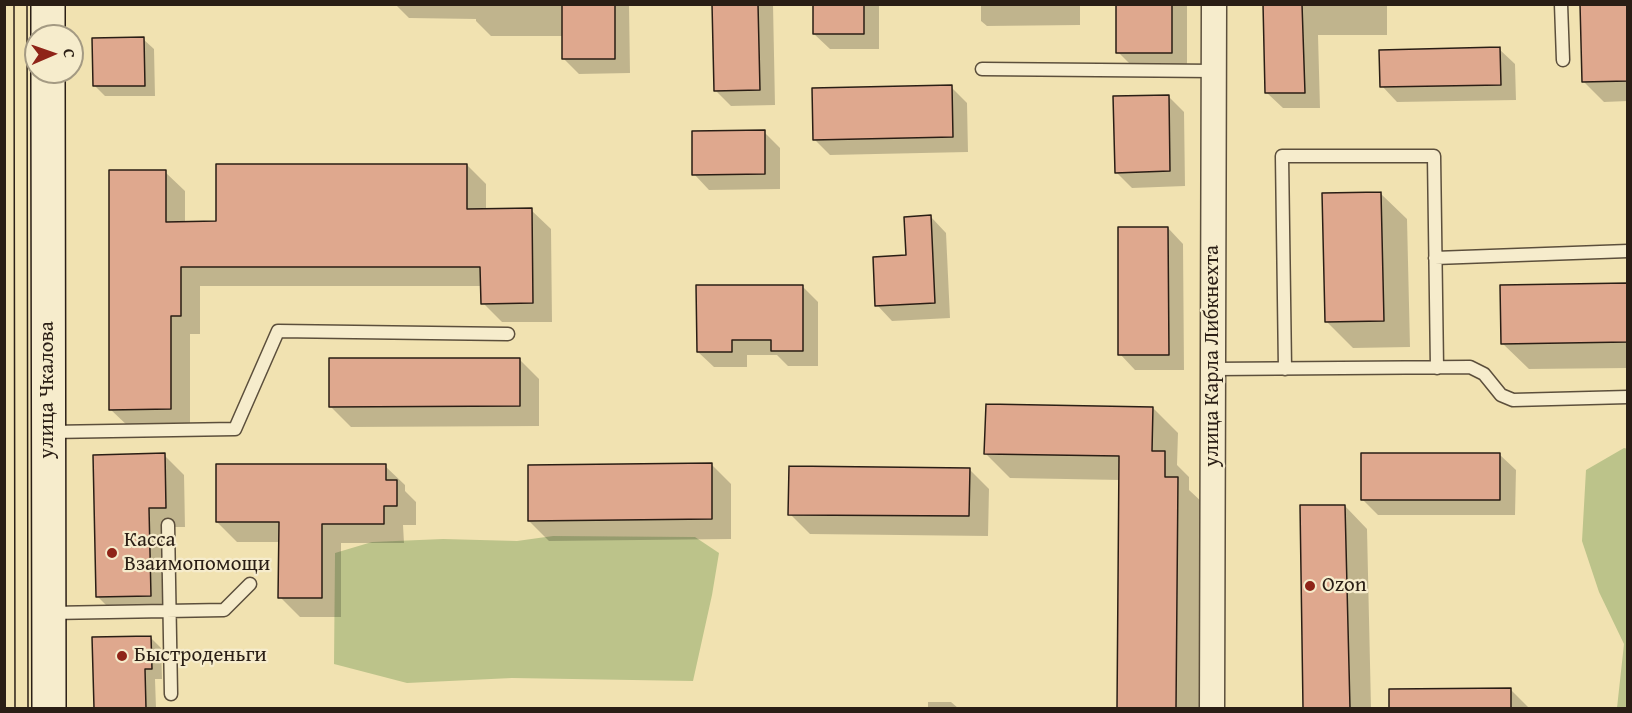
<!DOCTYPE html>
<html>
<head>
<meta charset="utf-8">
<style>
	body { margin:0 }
	#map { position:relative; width:1632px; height:713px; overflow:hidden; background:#f1e2b1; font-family:"Gentium Book Plus",serif }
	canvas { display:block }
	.frame { position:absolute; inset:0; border:6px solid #2a1e15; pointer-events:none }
	.north { position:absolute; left:24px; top:24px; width:60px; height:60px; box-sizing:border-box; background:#f6eccc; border:2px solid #a49a83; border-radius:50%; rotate:88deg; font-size:16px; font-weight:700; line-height:24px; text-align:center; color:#2a1e15 }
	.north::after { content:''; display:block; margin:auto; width:21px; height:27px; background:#8f2418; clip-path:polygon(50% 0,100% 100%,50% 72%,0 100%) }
</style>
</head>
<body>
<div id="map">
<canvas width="1632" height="713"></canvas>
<div class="frame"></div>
<div class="north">С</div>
</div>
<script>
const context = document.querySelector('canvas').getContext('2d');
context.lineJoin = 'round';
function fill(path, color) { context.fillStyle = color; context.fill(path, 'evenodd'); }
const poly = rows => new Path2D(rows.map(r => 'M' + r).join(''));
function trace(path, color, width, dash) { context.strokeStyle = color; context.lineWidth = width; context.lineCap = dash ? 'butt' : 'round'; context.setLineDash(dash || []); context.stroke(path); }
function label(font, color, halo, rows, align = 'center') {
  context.font = font + ' "Gentium Book Plus",serif'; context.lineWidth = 4.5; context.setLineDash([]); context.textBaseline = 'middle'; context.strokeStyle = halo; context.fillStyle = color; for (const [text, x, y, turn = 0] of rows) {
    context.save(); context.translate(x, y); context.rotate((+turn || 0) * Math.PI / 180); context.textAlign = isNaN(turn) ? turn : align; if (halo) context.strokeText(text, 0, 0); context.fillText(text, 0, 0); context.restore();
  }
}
fill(poly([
	[1624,448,1628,449,1628,708,1617,708,1624,644,1599,592,1582,541,1586,470],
	[553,536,695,537,719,553,712,595,693,681,512,678,407,683,334,664,335,553,372,542,443,539,517,541]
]), '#bcc38a');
fill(poly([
	[395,4,629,4,630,73,579,74,564,59,564,36,491,36,476,21,476,19,409,18],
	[713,4,773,4,775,105,731,106,715,90],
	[815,4,879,4,879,49,830,49,814,34],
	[981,4,1080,4,1080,25,987,26,981,21],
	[1118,4,1187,4,1187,68,1134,68,1118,52],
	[1265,4,1387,4,1387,35,1318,35,1320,108,1283,108,1267,93],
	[1628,4,1628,101,1604,102,1584,82],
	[143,39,154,49,155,96,105,96,95,86],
	[1499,49,1515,64,1516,100,1397,102,1382,86],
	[951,87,967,103,968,152,830,155,814,139],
	[1168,96,1184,112,1185,186,1132,188,1116,172],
	[764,132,780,148,780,189,709,190,694,174],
	[467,165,486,184,486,210,531,210,551,229,552,322,502,322,483,303,482,286,200,286,200,334,190,334,190,428,130,428,110,409,165,172,185,191,185,223,217,223],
	[1380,193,1407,219,1410,347,1353,348,1327,322],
	[931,217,946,233,950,318,892,321,877,305,908,257],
	[1168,228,1183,244,1184,370,1135,370,1120,354],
	[1628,284,1628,368,1529,369,1502,343],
	[802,286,818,302,818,366,788,366,777,355,747,355,747,367,714,367,698,352],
	[519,359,539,379,539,426,351,427,331,407],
	[1153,408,1178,433,1177,465,1189,477,1189,490,1203,503,1201,708,1118,708,1121,480,1010,478,985,453],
	[164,455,184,475,185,527,168,527,170,615,118,617,98,597],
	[1500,455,1516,470,1515,515,1378,515,1362,499],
	[711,464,731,484,731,539,549,541,529,521],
	[385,466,405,485,405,491,416,502,416,525,403,525,404,543,341,543,341,617,300,617,280,597,280,542,237,542,217,522],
	[969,469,989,489,988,536,810,534,790,514],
	[1301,506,1345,506,1367,529,1371,708,1304,708],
	[150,637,161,648,162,679,155,679,156,708,95,708,94,638],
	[1510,689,1529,708,1390,708,1390,690],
	[928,702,951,702,958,708,928,708]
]), '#0003');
const building = poly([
	[562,4,615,4,615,59,562,59,562,4],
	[712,4,758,4,760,90,714,91,712,4],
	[813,4,864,4,864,34,813,34,813,4],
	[1116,4,1172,4,1172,53,1116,53,1116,4],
	[1263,4,1302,4,1305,93,1265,93,1263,4],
	[1580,4,1628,4,1628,81,1582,82,1580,4],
	[144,37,145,86,93,86,92,38,144,37],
	[1500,47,1501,85,1380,87,1379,50,1500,47],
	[952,85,953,137,813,140,812,88,952,85],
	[1169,95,1170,171,1115,173,1113,96,1169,95],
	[765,130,765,174,692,175,692,131,765,130],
	[216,164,467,164,467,209,532,208,533,303,481,304,480,267,181,267,181,316,171,316,171,409,109,410,109,170,166,170,166,222,216,221,216,164],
	[1381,192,1384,321,1325,322,1322,193,1381,192],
	[931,215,935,303,875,306,873,257,906,255,904,217,931,215],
	[1118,227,1168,227,1169,355,1118,355,1118,227],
	[1628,283,1628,342,1501,344,1500,285,1628,283],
	[696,285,803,285,803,351,771,351,771,340,732,340,732,352,697,352,696,285],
	[329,358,520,358,520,406,329,407,329,358],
	[986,404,1153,407,1152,451,1165,451,1165,477,1178,477,1176,708,1117,708,1119,456,984,454,986,404],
	[165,453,166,508,149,508,151,596,96,597,93,455,165,453],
	[1361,453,1500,453,1500,500,1361,500,1361,453],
	[712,463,712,519,528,521,528,465,712,463],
	[216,464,386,464,386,480,397,480,397,506,384,506,384,524,322,524,322,598,278,598,279,522,216,522,216,464],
	[789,466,970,468,969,516,788,515,789,466],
	[1300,505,1345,505,1350,708,1303,708,1300,505],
	[151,636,152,669,145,669,146,708,94,708,92,637,151,636],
	[1511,688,1511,708,1389,708,1389,689,1511,688]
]);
fill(building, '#dfa88e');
trace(building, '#2a1e15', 1.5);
const service = poly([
	[1561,4,1563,60],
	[982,69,1215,71],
	[1435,258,1628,251],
	[1213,369,1470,367,1484,374,1501,395,1513,400,1628,397],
	[1285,369,1282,156,1434,156,1437,368],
	[50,432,235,429,278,331,508,334],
	[168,525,171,694],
	[50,613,224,610,250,584]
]);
const minor = poly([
	[1212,708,1214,4]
]);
const secondary = poly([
	[48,4,48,36],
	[48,72,49,708]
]);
trace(service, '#5c4f3c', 15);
trace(minor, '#5c4f3c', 27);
trace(secondary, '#2a1e15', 36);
trace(service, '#f6eccc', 12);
trace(minor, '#f6eccc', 24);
trace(secondary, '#f6eccc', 33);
trace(poly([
	[14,4,15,708],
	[27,4,28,708]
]), '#2a1e15', 1.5);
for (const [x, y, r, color] of [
	[112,553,6,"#8f2418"],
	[1310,586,6,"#8f2418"],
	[122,656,6,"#8f2418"]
]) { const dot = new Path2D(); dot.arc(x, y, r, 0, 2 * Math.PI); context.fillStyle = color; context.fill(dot); trace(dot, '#f6eccc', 2); }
label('21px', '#2a1e15', '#f6eccc', [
	["улица Карла Либкнехта",1213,356,-90],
	["улица Чкалова",48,390,-90]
]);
label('21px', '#2a1e15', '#f6eccc', [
	["Касса",124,541],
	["Взаимопомощи",124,565],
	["Ozon",1322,586],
	["Быстроденьги",134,656]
], 'left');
</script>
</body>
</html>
